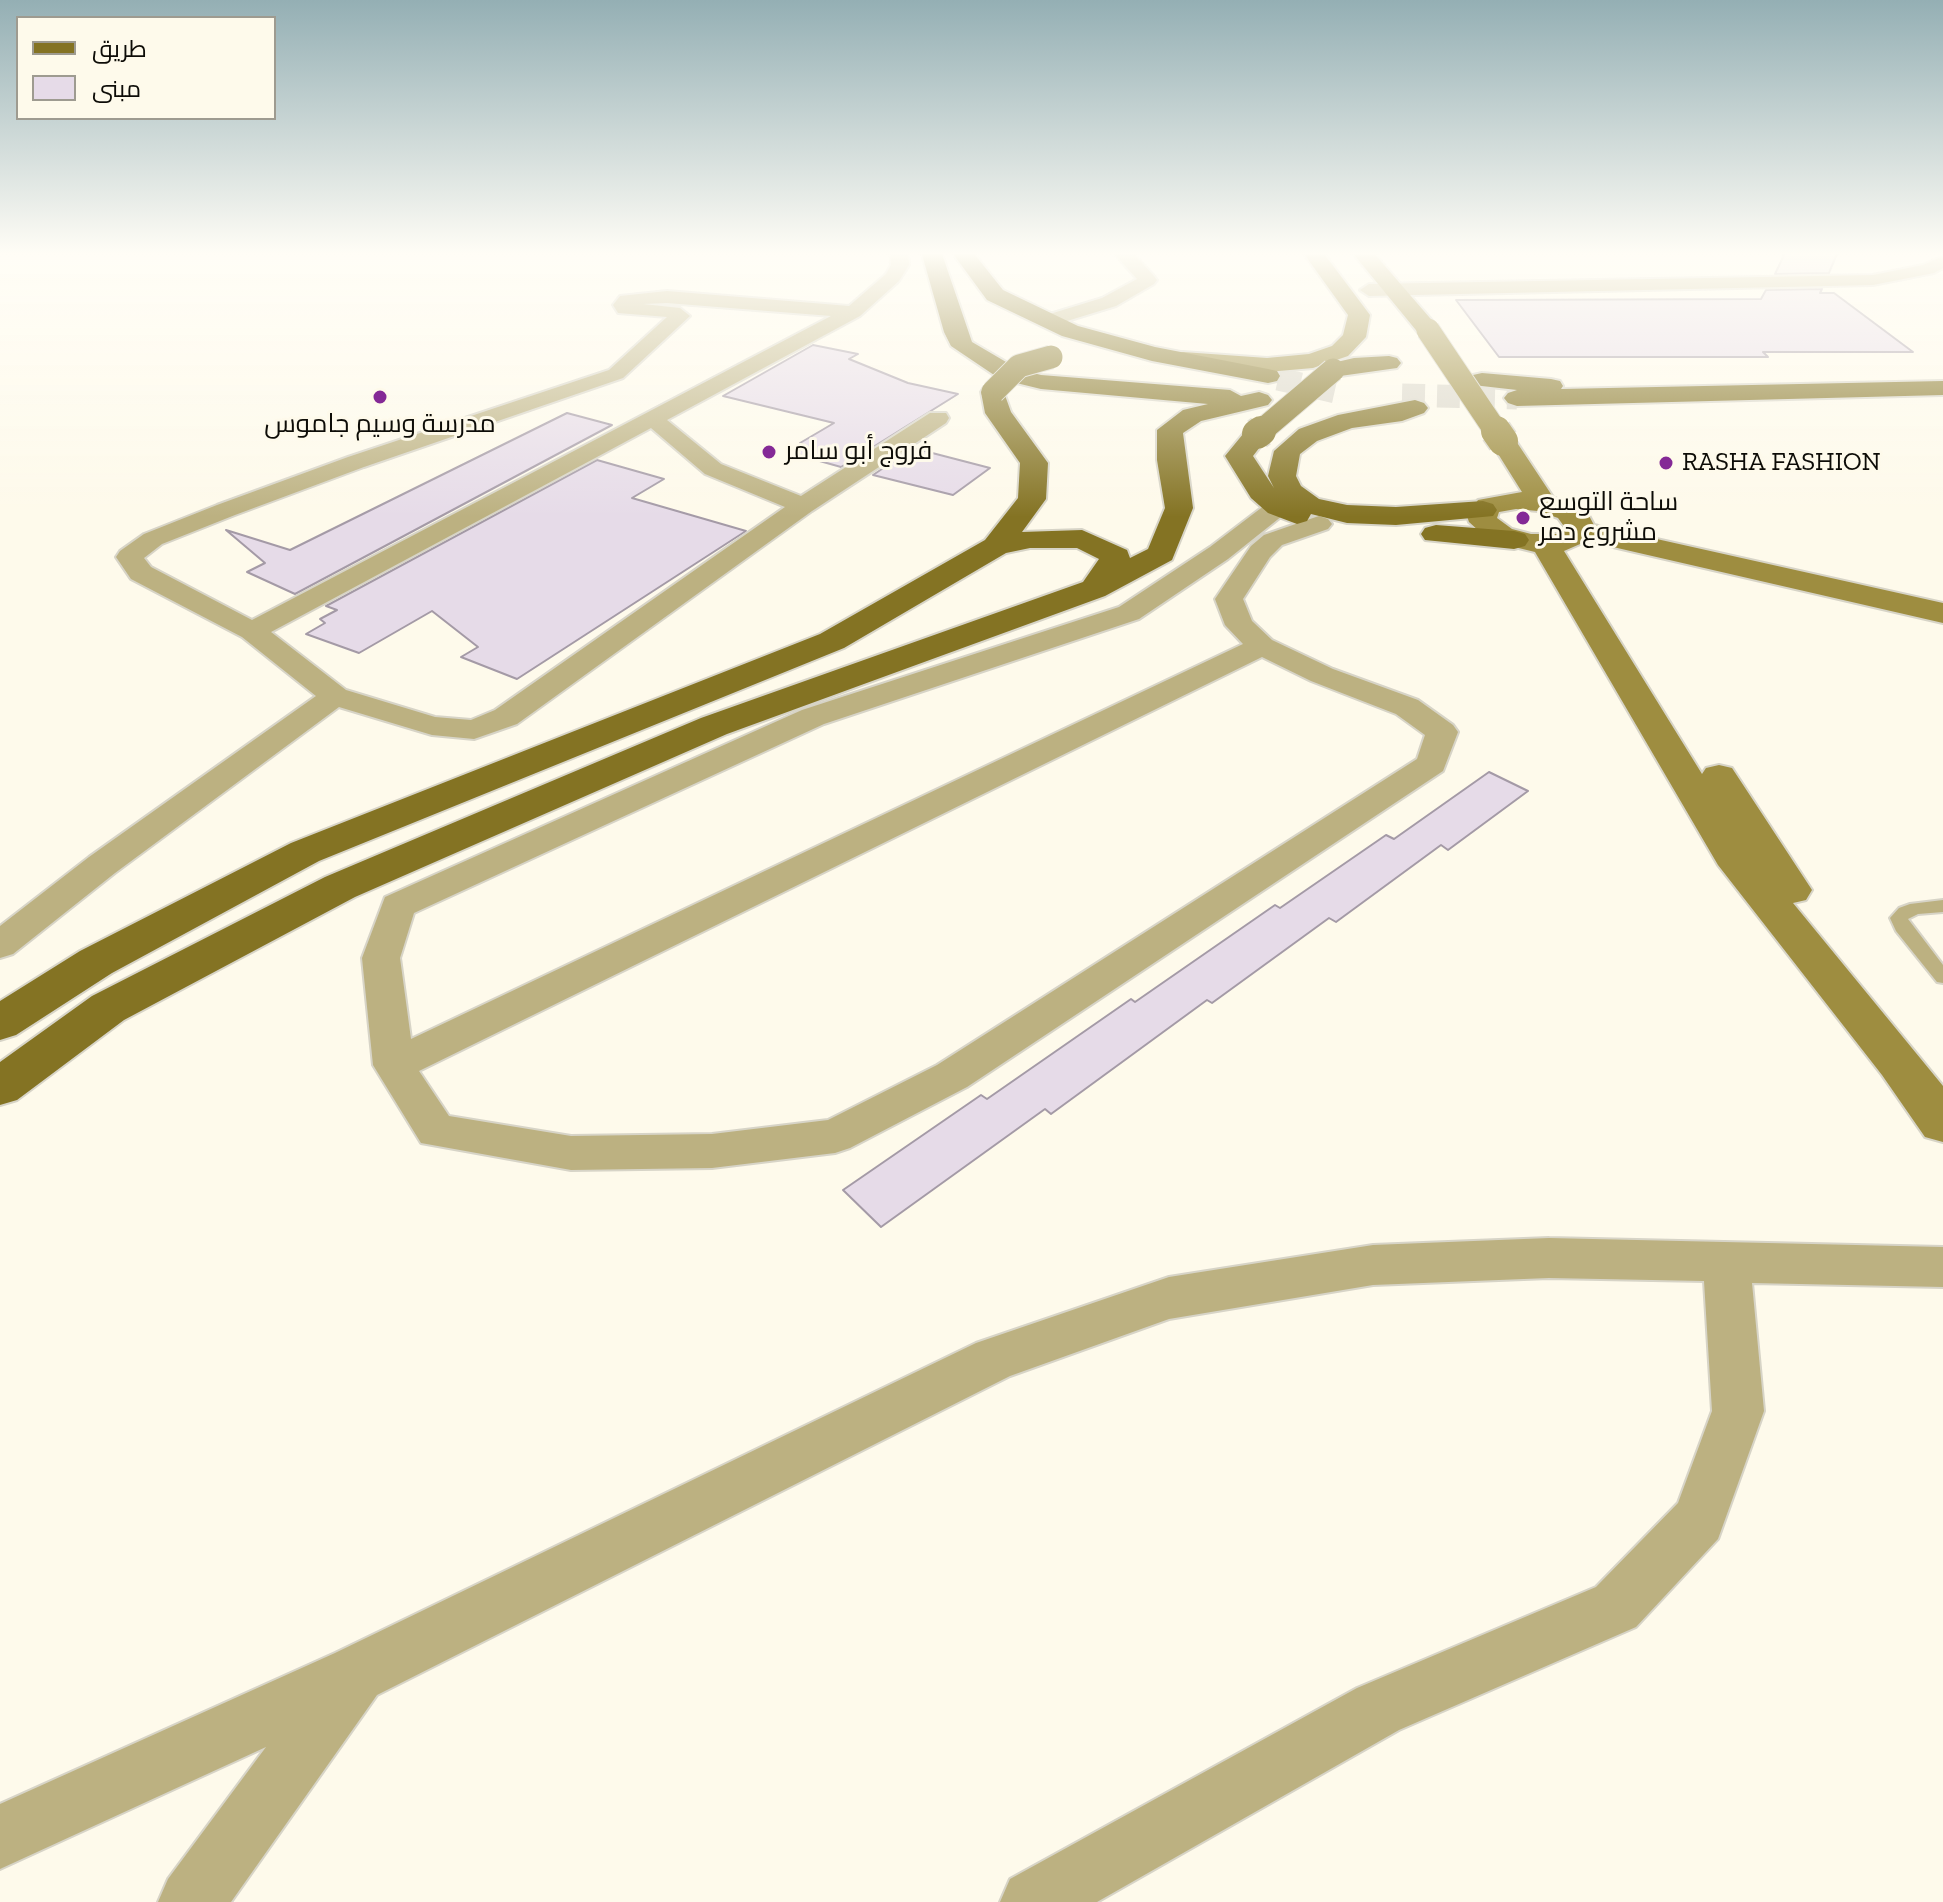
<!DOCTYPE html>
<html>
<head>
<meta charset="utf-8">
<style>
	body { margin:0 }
	#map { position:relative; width:1943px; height:1902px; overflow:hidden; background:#fefaeb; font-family:"Zilla Slab",Cairo,serif }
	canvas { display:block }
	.legend { position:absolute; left:16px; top:16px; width:260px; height:104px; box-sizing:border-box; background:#fefaeb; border:2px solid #9e9b90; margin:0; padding:10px 14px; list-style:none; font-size:24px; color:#0d0c07 }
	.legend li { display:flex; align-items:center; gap:16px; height:40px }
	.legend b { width:40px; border:2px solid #9e9b90 }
</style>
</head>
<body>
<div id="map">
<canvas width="1943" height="1902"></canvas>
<ul class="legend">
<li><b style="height:10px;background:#847323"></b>طريق</li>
<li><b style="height:22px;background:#e6dbe8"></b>مبنى</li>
</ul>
</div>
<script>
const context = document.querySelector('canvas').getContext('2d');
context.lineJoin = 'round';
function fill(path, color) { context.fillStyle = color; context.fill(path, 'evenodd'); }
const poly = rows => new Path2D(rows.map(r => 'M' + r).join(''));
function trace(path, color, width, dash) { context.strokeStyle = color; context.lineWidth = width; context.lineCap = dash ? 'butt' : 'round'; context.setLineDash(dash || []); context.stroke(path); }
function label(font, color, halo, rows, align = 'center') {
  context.font = font + ' "Zilla Slab",Cairo,serif'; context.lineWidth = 6; context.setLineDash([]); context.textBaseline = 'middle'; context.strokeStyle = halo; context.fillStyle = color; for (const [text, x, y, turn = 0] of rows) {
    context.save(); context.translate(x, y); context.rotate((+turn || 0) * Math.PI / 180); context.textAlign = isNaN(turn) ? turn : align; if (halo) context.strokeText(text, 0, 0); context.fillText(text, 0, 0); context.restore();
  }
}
const building = poly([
	[1786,251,1838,251,1829,273,1775,274,1786,251],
	[1822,289,1820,293,1834,293,1913,352,1763,352,1768,357,1499,357,1456,300,1761,299,1766,290,1822,289],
	[813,345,858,354,849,359,908,383,958,394,841,467,816,460,795,453,806,446,800,443,834,423,723,396,813,345],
	[567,413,612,425,295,594,247,572,265,563,226,530,290,550,567,413],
	[913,448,990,468,953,495,873,475,913,448],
	[597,460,664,479,632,498,746,531,517,679,461,657,478,647,432,611,359,653,306,634,325,623,320,619,337,610,326,606,597,460],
	[1489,772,1528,791,1448,850,1441,845,1336,922,1329,918,1212,1003,1207,1000,1051,1114,1045,1109,881,1227,843,1190,981,1095,987,1099,1131,999,1135,1002,1275,905,1280,908,1386,835,1394,839,1489,772]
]);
fill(building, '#e6dbe8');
trace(building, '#a49aa6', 2);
trace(poly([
	[1278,379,1345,394],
	[1402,395,1517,398]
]), '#dad6c9', 23, [23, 12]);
const lane = poly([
	[1943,900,1943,912,1918,914,1908,919,1943,965,1943,983,1937,982,1896,931,1890,918,1899,908,1910,904,1943,900]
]);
const street = poly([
	[890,251,908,251,909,265,899,281,860,316,667,420,721,464,801,496,930,413,946,413,949,418,946,423,812,511,517,724,474,739,432,735,339,707,115,873,13,954,0,958,0,926,89,857,316,696,242,637,131,579,116,557,120,551,144,534,217,505,348,457,609,370,667,317,618,313,613,305,620,296,667,291,849,306,886,274,891,265,890,251],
	[667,303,831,316,252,620,151,567,144,558,162,544,235,515,364,467,623,378,690,316,680,308,643,304,667,303],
	[651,428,705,474,785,507,495,710,471,720,435,717,346,690,271,632,651,428],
	[1112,251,1131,251,1154,276,1157,280,1154,284,1116,306,1054,325,1040,325,1037,321,1040,317,1102,298,1137,279,1112,251],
	[1943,256,1943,268,1934,273,1873,285,1369,296,1360,290,1369,284,1873,275,1923,265,1943,256],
	[1278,500,1287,502,1290,507,1287,512,1228,559,1139,619,824,724,414,913,400,958,411,1039,1243,644,1225,625,1215,599,1251,546,1264,535,1310,519,1319,516,1328,519,1332,524,1328,529,1282,545,1270,557,1243,599,1252,621,1272,640,1333,669,1418,700,1453,725,1458,732,1443,771,967,1087,850,1148,835,1153,712,1168,571,1170,421,1143,373,1065,362,958,385,897,802,710,1119,607,1210,547,1269,502,1278,500],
	[1262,657,1311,681,1396,714,1425,735,1417,759,937,1065,828,1120,712,1134,571,1136,449,1116,419,1071,1262,657],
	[1549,1238,1943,1247,1943,1287,1752,1283,1764,1411,1718,1539,1636,1627,1399,1730,1097,1902,1000,1902,1010,1879,1357,1688,1596,1587,1678,1503,1712,1411,1704,1281,1549,1278,1373,1285,1169,1319,1010,1376,377,1695,231,1902,158,1902,168,1879,266,1747,0,1869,0,1804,335,1653,976,1343,1169,1277,1373,1245,1549,1238]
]);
const secondary = poly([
	[1302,251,1322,251,1370,315,1366,337,1348,356,1313,368,1267,372,1175,364,1171,359,1175,354,1183,352,1267,358,1309,354,1332,346,1343,335,1348,315,1302,251],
	[1351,251,1372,251,1436,325,1439,330,1436,335,1420,335,1351,251],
	[1503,433,1512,435,1553,497,1587,512,1594,525,1943,603,1943,623,1587,541,1564,551,1702,774,1706,768,1719,765,1732,768,1812,890,1806,900,1793,903,1943,1086,1943,1142,1925,1137,1882,1075,1718,865,1535,552,1490,541,1469,522,1467,516,1478,500,1522,492,1490,441,1494,435,1503,433],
	[1516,509,1538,511,1558,518,1566,529,1558,534,1531,534,1512,529,1497,518,1499,512,1516,509]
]);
const primary = poly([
	[921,251,941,251,972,342,1018,369,1041,375,1230,390,1241,396,1259,392,1268,395,1272,400,1268,405,1201,421,1183,433,1193,508,1172,560,1105,596,727,734,355,897,124,1020,17,1100,0,1105,0,1062,92,996,325,877,701,718,1083,582,1099,559,1077,548,1030,548,1006,553,844,648,319,861,112,973,16,1035,0,1040,0,1001,80,951,291,843,820,634,985,540,1018,498,1020,463,985,413,981,392,984,387,1002,387,1011,412,1048,463,1046,499,1022,532,1082,530,1127,550,1130,558,1148,549,1165,508,1157,460,1157,430,1183,410,1208,404,1041,389,1000,379,951,346,944,332,921,251],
	[951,251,972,251,1003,290,1078,326,1155,347,1268,369,1277,371,1280,376,1277,381,1268,383,1152,361,1062,336,987,300,951,251],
	[1389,356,1397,358,1401,363,1397,368,1333,377,1324,375,1321,370,1324,365,1354,358,1389,356],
	[1482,373,1551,379,1560,381,1563,386,1561,389,1943,381,1943,395,1517,406,1508,403,1504,398,1508,393,1517,390,1473,385,1470,380,1473,375,1482,373],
	[1415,400,1424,403,1428,408,1424,413,1402,421,1352,428,1317,441,1300,454,1296,476,1301,486,1319,499,1347,505,1396,507,1483,501,1493,504,1497,510,1493,516,1396,525,1347,523,1311,514,1307,521,1297,524,1268,513,1251,498,1225,456,1248,428,1266,428,1270,434,1253,456,1274,488,1268,476,1274,451,1299,429,1338,415,1415,400],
	[1436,525,1514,531,1525,534,1529,540,1525,546,1514,549,1425,540,1421,534,1425,528,1436,525]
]);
trace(lane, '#d7d4c7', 4);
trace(street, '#d7d4c7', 4);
trace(secondary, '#d7d4c7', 4);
trace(primary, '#d7d4c7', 4);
fill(lane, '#bcb181');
fill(street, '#bcb181');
fill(secondary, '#9e8d40');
fill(primary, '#847323');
const secondaryBridgeFar1 = poly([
	[1428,330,1497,433]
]);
const secondaryBridge = poly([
	[1496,431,1503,441]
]);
const primaryBridgeFar1 = poly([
	[993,392,1019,366,1051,357],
	[1259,433,1333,370]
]);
const primaryBridge = poly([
	[1257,434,1261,431]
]);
trace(secondaryBridgeFar1, '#d7d4c7', 25, []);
trace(secondaryBridge, '#d7d4c7', 33, []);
trace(primaryBridgeFar1, '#d7d4c7', 25, []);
trace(primaryBridge, '#d7d4c7', 33, []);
trace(secondaryBridgeFar1, '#9e8d40', 23);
trace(secondaryBridge, '#9e8d40', 30);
trace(primaryBridgeFar1, '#847323', 23);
trace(primaryBridge, '#847323', 30);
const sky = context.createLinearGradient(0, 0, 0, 517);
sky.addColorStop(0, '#94afb4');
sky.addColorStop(0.49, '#fffdf6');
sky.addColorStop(1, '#fffdf600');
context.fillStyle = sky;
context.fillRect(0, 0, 1943, 517);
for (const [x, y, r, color] of [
	[380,397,8,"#842996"],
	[769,452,8,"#842996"],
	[1666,463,8,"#842996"],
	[1523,518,8,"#842996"]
]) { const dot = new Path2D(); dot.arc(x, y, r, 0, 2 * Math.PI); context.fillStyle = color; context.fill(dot); trace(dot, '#fefaeb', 3); }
label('26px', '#0d0c07', '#fefaeb', [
	["مدرسة وسيم جاموس",380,425,"center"],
	["فروج أبو سامر",785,452],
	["RASHA FASHION",1682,463],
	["ساحة التوسع",1539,503],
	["مشروع دمر",1539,533]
], 'left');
</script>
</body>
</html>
